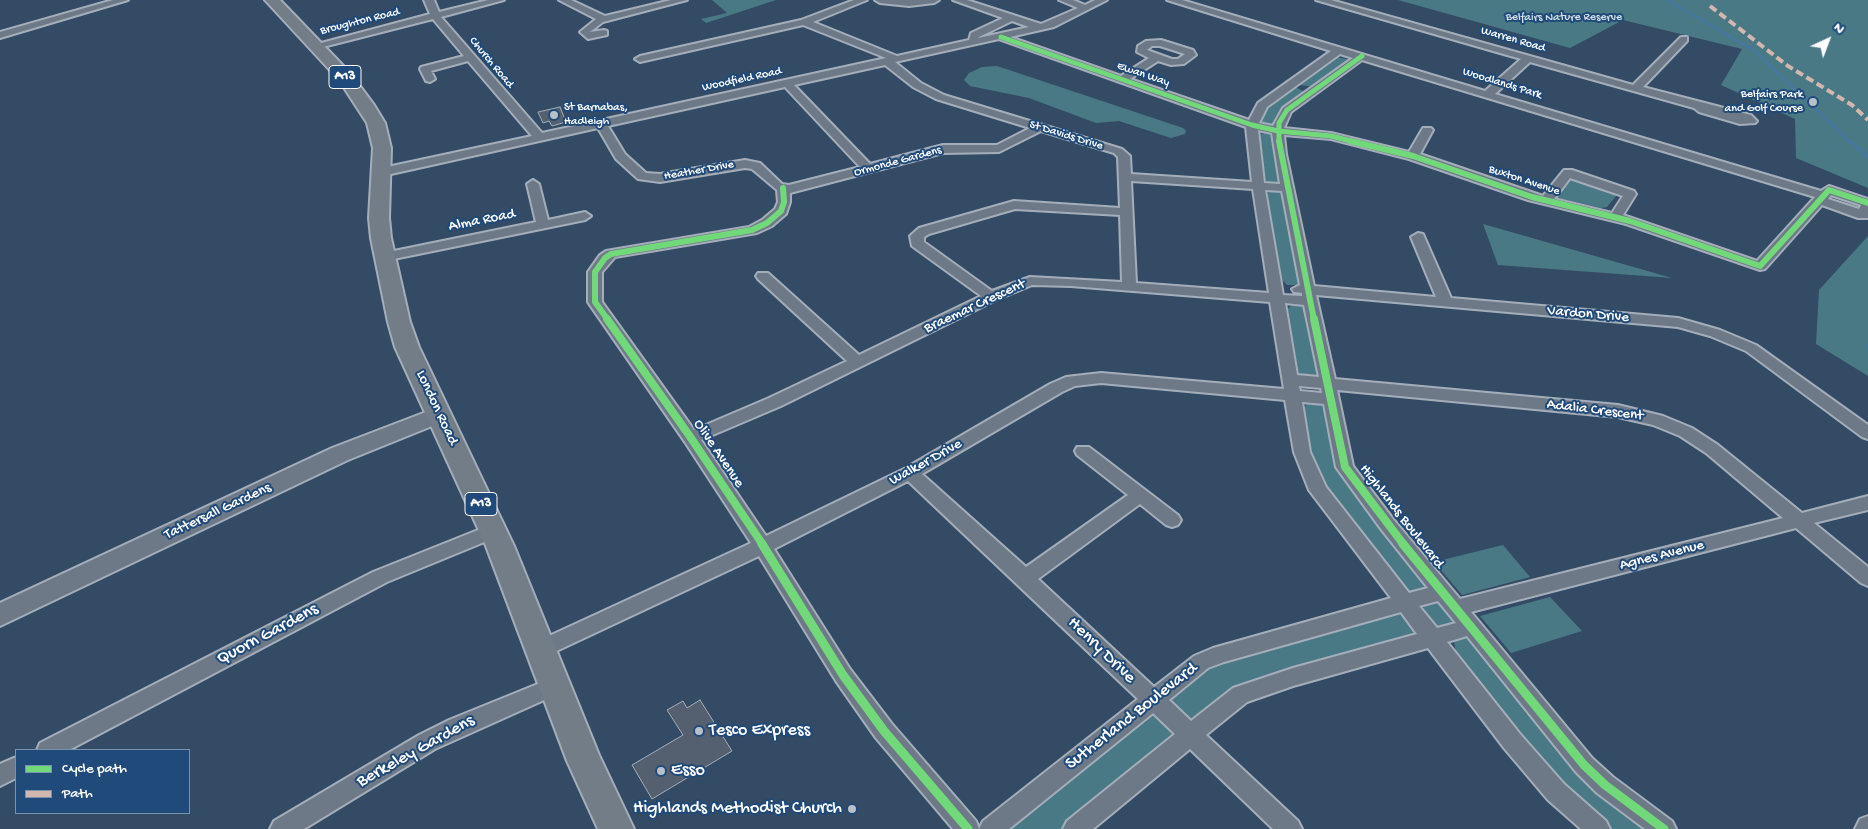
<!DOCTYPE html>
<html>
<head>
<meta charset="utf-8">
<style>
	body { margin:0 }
	#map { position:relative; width:1868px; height:829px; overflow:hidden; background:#344b65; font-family:"Gochi Hand",sans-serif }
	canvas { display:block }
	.legend { position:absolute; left:15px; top:749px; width:175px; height:65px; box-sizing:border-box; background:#1f4a7a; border:1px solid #7992af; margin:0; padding:6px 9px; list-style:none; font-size:15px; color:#fff }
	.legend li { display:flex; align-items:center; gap:10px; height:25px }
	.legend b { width:25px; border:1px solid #7992af }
	.north { position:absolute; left:1803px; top:15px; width:50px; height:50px; -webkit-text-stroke:4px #1f4a7a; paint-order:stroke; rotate:43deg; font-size:14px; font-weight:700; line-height:20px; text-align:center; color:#fff }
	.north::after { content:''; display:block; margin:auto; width:18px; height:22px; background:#fff; clip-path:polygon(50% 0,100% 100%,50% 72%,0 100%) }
</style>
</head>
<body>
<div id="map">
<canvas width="1868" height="829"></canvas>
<ul class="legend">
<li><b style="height:6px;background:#71d979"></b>Cycle path</li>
<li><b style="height:6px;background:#d1b7ad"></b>Path</li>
</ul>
<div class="north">N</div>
</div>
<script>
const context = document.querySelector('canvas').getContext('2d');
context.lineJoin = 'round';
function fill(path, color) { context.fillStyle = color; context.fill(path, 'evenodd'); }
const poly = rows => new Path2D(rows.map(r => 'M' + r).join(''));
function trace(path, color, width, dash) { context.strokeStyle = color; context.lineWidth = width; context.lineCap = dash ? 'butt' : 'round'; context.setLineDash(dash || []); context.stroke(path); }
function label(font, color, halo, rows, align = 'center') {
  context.font = font + ' "Gochi Hand",sans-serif'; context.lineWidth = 4; context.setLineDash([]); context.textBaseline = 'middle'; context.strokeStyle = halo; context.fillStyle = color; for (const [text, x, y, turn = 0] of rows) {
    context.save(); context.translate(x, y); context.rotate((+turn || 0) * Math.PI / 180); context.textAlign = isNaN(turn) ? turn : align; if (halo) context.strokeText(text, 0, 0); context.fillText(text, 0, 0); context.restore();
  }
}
fill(poly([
	[712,0,776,0,706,23,701,19,727,13],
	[1398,0,1868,0,1868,188,1796,158,1795,119,1721,85,1742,49,1623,20,1570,48],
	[1337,57,1350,60,1314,87,1300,85,1299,82],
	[997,66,1183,128,1186,131,1185,134,1171,138,1119,121,1096,123,1029,98,970,86,964,80,969,73,982,67],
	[1297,88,1305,92,1275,124,1269,126,1259,121,1266,106,1289,89],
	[1265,133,1274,135,1283,183,1278,186,1269,185,1264,181,1258,152,1258,134],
	[1566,176,1610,189,1616,196,1607,207,1601,208,1549,196],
	[1270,191,1283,193,1301,285,1287,285,1280,278,1266,195],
	[1483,224,1672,278,1498,265],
	[1868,236,1868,376,1816,344,1819,290],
	[1298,304,1309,311,1321,376,1317,379,1302,377,1296,372,1286,310,1292,305],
	[1313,403,1323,404,1329,410,1339,462,1428,586,1425,591,1416,593,1408,590,1401,584,1321,479,1312,460,1303,409,1307,404],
	[1503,545,1530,577,1462,595,1434,562],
	[1550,597,1582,631,1511,653,1480,616],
	[1441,602,1458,622,1439,627,1433,625,1422,610,1424,606],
	[1407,604,1432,637,1256,688,1066,829,999,829,1186,674],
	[1464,637,1471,639,1653,829,1609,829,1555,779,1456,654,1454,641]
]), '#4a7986');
trace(poly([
	[1667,0,1755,51,1850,142]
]), '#46789f', 2.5);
trace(poly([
	[1849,141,1868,157]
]), '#46789f', 3);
trace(poly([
	[1868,345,1868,349]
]), '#46789f', 4);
const building = poly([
	[560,107,566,122,552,126,549,121,543,123,538,112,560,107],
	[700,700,732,751,652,799,632,765,683,735,667,710,683,701,687,708,700,700]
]);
fill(building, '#546070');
trace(building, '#a4aeba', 1);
const street = poly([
	[113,0,128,0,0,38,0,32,113,0],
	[424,0,434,0,439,12,488,0,504,0,441,17,542,133,886,58,803,25,640,62,635,59,640,56,801,20,854,0,867,0,813,22,897,56,969,40,971,33,1003,18,953,0,967,0,1041,24,1078,8,1059,0,1073,0,1085,5,1095,0,1107,0,1054,27,1010,37,1121,76,1149,58,1137,52,1138,46,1146,41,1161,40,1193,50,1196,55,1184,64,1171,65,1158,61,1130,79,1249,120,1258,103,1331,51,1167,0,1182,0,1485,91,1521,59,1316,0,1331,0,1633,85,1681,37,1687,37,1687,41,1643,87,1751,115,1757,121,1755,123,1740,124,1699,112,1694,108,1530,62,1495,94,1821,191,1829,186,1868,199,1868,218,1858,218,1822,205,1765,269,1760,270,1626,224,1528,200,1409,159,1331,139,1284,135,1286,154,1314,286,1436,297,1411,237,1418,233,1423,234,1451,298,1678,318,1720,330,1756,345,1868,425,1868,439,1862,437,1746,351,1710,336,1678,327,1316,295,1335,379,1618,405,1663,416,1692,428,1718,445,1802,513,1868,496,1868,510,1814,523,1868,567,1868,586,1861,583,1796,528,1471,612,1592,758,1613,777,1672,821,1676,829,1645,829,1597,793,1576,772,1467,636,1447,642,1520,734,1564,784,1606,821,1610,829,1581,829,1548,800,1504,748,1428,648,1293,686,1247,702,1206,735,1298,821,1302,829,1273,829,1190,749,1093,829,1063,829,1067,821,1175,734,1153,713,1009,829,953,829,876,738,836,681,759,556,548,655,541,658,534,655,531,649,534,643,751,543,685,442,588,302,588,272,600,255,606,251,749,227,762,220,775,209,778,202,777,190,752,169,745,168,660,182,638,179,616,159,598,128,382,176,378,175,376,172,378,169,532,136,468,61,431,71,435,79,430,82,426,81,420,69,421,67,464,56,433,19,315,49,310,46,430,14,424,0],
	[1012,21,1029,27,978,38,979,37,1012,21],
	[999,39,1246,127,1252,182,1131,174,1130,156,1122,149,944,95,921,83,895,62,999,39],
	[1152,46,1160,46,1185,54,1178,59,1172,59,1147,50,1152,46],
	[1340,54,1353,58,1283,108,1273,126,1259,123,1267,107,1340,54],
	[1362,60,1815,197,1757,261,1623,215,1636,194,1634,191,1572,170,1564,170,1543,196,1420,154,1433,130,1431,128,1423,128,1409,152,1331,133,1284,128,1291,112,1362,60],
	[885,65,913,87,936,99,1030,128,997,145,943,145,870,164,794,85,885,65],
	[785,87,860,167,789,185,782,184,760,163,745,160,660,174,646,173,625,154,608,126,785,87],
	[1258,130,1272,133,1280,184,1264,183,1258,130],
	[1041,131,1114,153,1118,157,1120,208,1014,201,919,228,910,236,912,246,981,296,859,355,768,273,758,273,756,276,758,279,847,361,769,398,694,430,602,302,602,272,615,257,757,233,772,226,786,214,790,202,790,193,943,153,999,152,1041,131],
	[1570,178,1623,196,1612,213,1554,199,1570,178],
	[1131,181,1253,189,1269,293,1136,283,1131,181],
	[1265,190,1282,191,1300,285,1292,289,1294,292,1302,293,1302,296,1283,295,1265,190],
	[1831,195,1861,205,1859,209,1828,199,1831,195],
	[1015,209,1120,215,1122,282,1030,277,992,291,924,242,924,237,929,234,1015,209],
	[1032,285,1071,286,1270,302,1284,389,1101,373,1066,377,1050,384,904,469,766,536,701,440,781,406,996,300,1032,285],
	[1285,303,1304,305,1319,377,1297,375,1285,303],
	[1101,383,1285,400,1294,452,1309,490,1391,598,1213,648,1194,656,1154,687,1038,579,1140,504,1166,525,1172,527,1178,525,1181,520,1178,515,1089,447,1077,447,1075,451,1077,455,1128,495,1026,567,922,474,1062,392,1075,386,1101,383],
	[1299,386,1321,388,1322,393,1300,391,1299,386],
	[1337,390,1618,417,1653,425,1680,436,1706,453,1783,518,1460,599,1393,519,1353,466,1337,390],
	[1302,402,1324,404,1336,467,1381,529,1428,588,1409,593,1326,487,1310,452,1302,402],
	[908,481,1138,699,983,821,979,829,976,821,892,724,850,669,774,549,908,481],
	[1438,601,1456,623,1437,628,1419,606,1438,601],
	[1401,612,1417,634,1293,668,1233,688,1191,721,1169,700,1208,668,1224,662,1401,612],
	[559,0,571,0,605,16,671,0,687,0,603,22,590,32,604,30,607,31,607,35,588,39,580,32,596,19,559,0],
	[875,0,939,0,934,3,909,6,880,3,875,0],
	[533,180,539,184,548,220,585,212,591,216,585,220,384,261,377,257,384,253,536,222,527,184,533,180],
	[493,524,499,526,502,531,499,536,387,582,69,750,37,750,40,743,373,572,493,524],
	[555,677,562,680,565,686,562,692,435,749,304,829,270,829,274,821,419,735,449,720,555,677],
	[16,757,16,778,0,786,0,764,16,757],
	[1868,816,1868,829,1855,829,1860,819,1868,816]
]);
const secondary = poly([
	[439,407,447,410,450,415,447,420,348,460,0,626,0,603,332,448,439,407]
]);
const primary = poly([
	[265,0,280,0,351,74,374,105,385,123,391,148,389,218,391,238,410,322,419,347,514,546,599,755,634,829,598,829,567,761,486,546,395,347,388,322,371,238,369,218,373,148,367,123,339,80,265,0]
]);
trace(street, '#a4aeba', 4);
trace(secondary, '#a4aeba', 4);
trace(primary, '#a4aeba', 4);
fill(street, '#6d7986');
fill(secondary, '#6d7986');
fill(primary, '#727d88');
trace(poly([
	[1710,6,1788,66,1852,105,1868,120]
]), '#d1b7ad', 4, [8, 4]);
trace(poly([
	[1001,37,1252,125,1278,131,1331,136,1355,142],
	[1279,142,1279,123,1287,110,1362,56]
]), '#71d979', 5);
trace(poly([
	[1279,141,1314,320],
	[1350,141,1413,156,1532,197,1630,221,1760,266,1829,190,1868,203],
	[608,320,595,302,595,272,605,258,611,254,752,230,767,223,781,211,784,202,783,188]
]), '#71d979', 6);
trace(poly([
	[607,319,691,438,763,545],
	[1314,319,1345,467,1404,545]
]), '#71d979', 8);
trace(poly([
	[762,544,843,675,884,731,968,829],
	[1403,544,1584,765,1605,785,1664,829]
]), '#71d979', 9);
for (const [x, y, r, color] of [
	[1813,102,5,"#b8c0c9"],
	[554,115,5,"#b8c0c9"],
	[699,731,5,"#b8c0c9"],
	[661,771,5,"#b8c0c9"],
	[852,809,5,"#b8c0c9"]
]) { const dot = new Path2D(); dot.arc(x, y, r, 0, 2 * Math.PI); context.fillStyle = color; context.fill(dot); trace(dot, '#1f4a7a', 2); }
label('12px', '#d3dfe2', '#1f4a7a', [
	["Belfairs Nature Reserve",1564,18]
]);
label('12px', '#fff', '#1f4a7a', [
	["Broughton Road",360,22,-14],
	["Warren Road",1513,40,16],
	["Church Road",491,63,50],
	["Ewan Way",1143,75,19],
	["Woodfield Road",742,80,-12],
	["Woodlands Park",1502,84,17],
	["St Davids Drive",1066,136,17],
	["Ormonde Gardens",898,162,-15],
	["Heather Drive",699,171,-10],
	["Buxton Avenue",1524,181,18]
]);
label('12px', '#fff', '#1f4a7a', [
	["Belfairs Park",1803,95],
	["and Golf Course",1803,109],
	["St Barnabas,",564,108,"left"],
	["Hadleigh",564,122,"left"]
], 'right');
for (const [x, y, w] of [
	[345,77,32],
	[481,504,32]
]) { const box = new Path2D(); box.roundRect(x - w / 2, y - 11.5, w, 23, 4); context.fillStyle = '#1f4a7a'; context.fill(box); trace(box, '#fff', 1); }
label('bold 14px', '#fff', null, [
	["A13",345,77],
	["A13",481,504]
]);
label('15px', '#fff', '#1f4a7a', [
	["Alma Road",482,221,-11],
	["Braemar Crescent",975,307,-25],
	["Vardon Drive",1588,315,5],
	["London Road",436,408,65],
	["Adalia Crescent",1595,411,7],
	["Olive Avenue",718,454,56],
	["Walker Drive",926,463,-29],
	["Tattersall Gardens",218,512,-25],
	["Highlands Boulevard",1401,517,52],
	["Agnes Avenue",1662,556,-14]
]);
label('18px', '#fff', '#1f4a7a', [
	["Quorn Gardens",268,635,-28],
	["Henry Drive",1101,651,44],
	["Sutherland Boulevard",1132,717,-38],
	["Berkeley Gardens",416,752,-29]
]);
label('18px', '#fff', '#1f4a7a', [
	["Tesco Express",709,731],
	["Esso",671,771],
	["Highlands Methodist Church",842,809,"right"]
], 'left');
</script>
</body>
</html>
